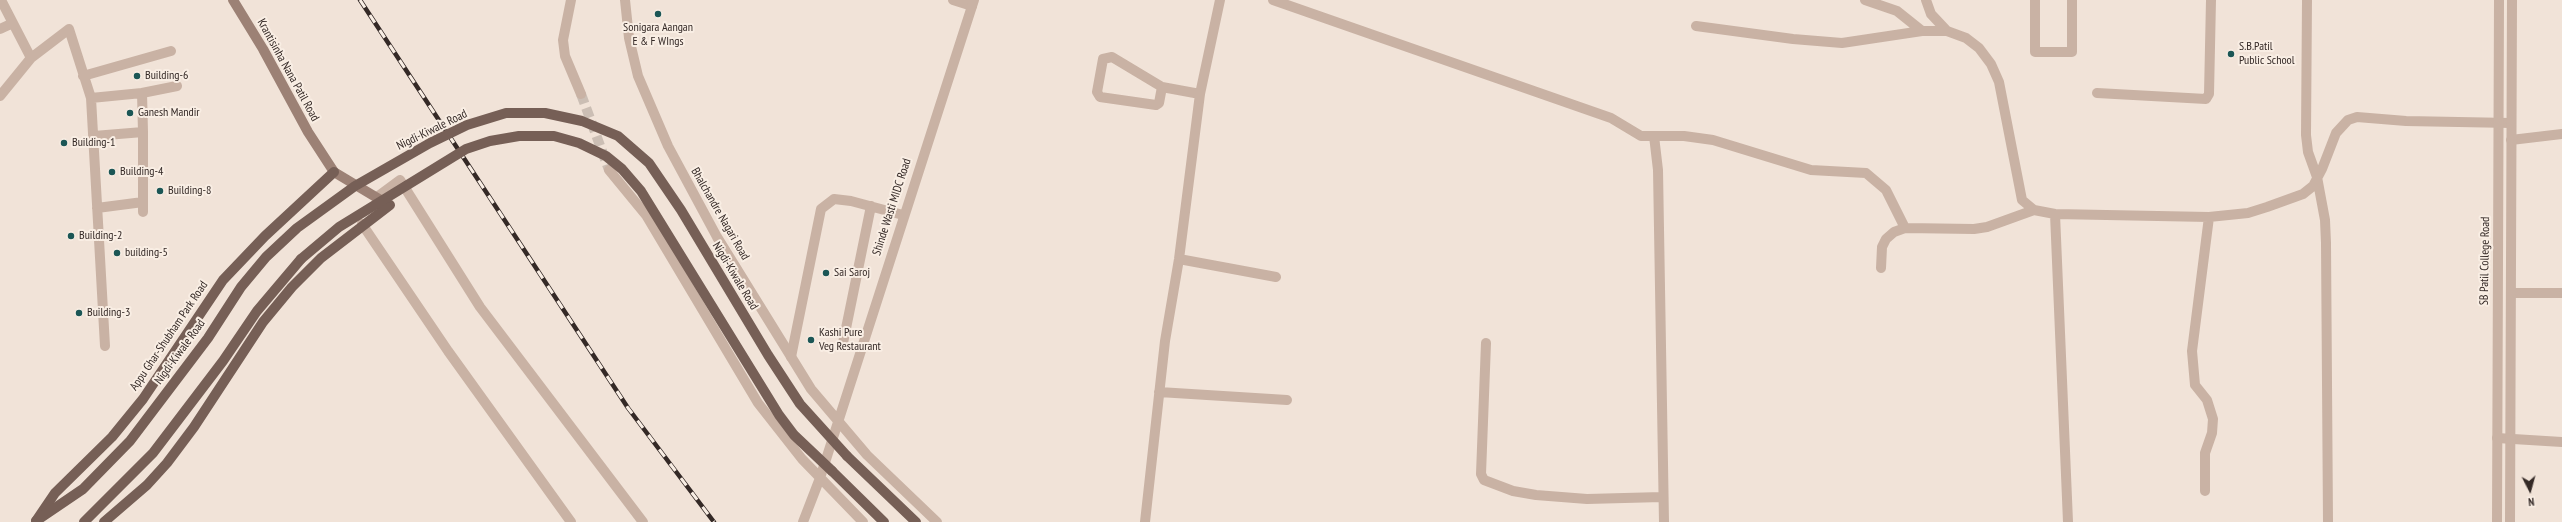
<!DOCTYPE html>
<html>
<head>
<meta charset="utf-8">
<style>
	body { margin:0 }
	#map { position:relative; width:2562px; height:522px; overflow:hidden; background:#f1e3d8; font-family:"PT Sans Narrow",sans-serif }
	canvas { display:block }
	.north { position:absolute; left:2510px; top:470px; width:40px; height:40px; -webkit-text-stroke:3px #f9eee4; paint-order:stroke; rotate:174deg; font-size:11px; font-weight:700; line-height:16px; text-align:center; color:#342926 }
	.north::after { content:''; display:block; margin:auto; width:14px; height:18px; background:#342926; clip-path:polygon(50% 0,100% 100%,50% 72%,0 100%) }
</style>
</head>
<body>
<div id="map">
<canvas width="2562" height="522"></canvas>
<div class="north">N</div>
</div>
<script>
const context = document.querySelector('canvas').getContext('2d');
context.lineJoin = 'round';
const poly = rows => new Path2D(rows.map(r => 'M' + r).join(''));
function trace(path, color, width, dash) { context.strokeStyle = color; context.lineWidth = width; context.lineCap = dash ? 'butt' : 'round'; context.setLineDash(dash || []); context.stroke(path); }
function label(font, color, halo, rows, align = 'center') {
  context.font = font + ' "PT Sans Narrow",sans-serif'; context.lineWidth = 4; context.setLineDash([]); context.textBaseline = 'middle'; context.strokeStyle = halo; context.fillStyle = color; for (const [text, x, y, turn = 0] of rows) {
    context.save(); context.translate(x, y); context.rotate((+turn || 0) * Math.PI / 180); context.textAlign = isNaN(turn) ? turn : align; if (halo) context.strokeText(text, 0, 0); context.fillText(text, 0, 0); context.restore();
  }
}
trace(poly([
	[581,94,609,170]
]), '#cbbeb4', 10, [10, 5]);
trace(poly([
	[1,0,31,58],
	[953,0,972,6],
	[1273,0,1611,118,1641,136,1684,136,1713,140,1811,170,1866,173,1886,190,1905,228],
	[1865,0,1897,11,1922,31],
	[1926,0,1931,14,1947,31],
	[2035,0,2035,52,2072,52,2072,0],
	[2307,0,2306,135,2308,152,2317,177,2325,220,2326,243,2328,522],
	[1696,26,1793,39,1842,43,1922,31,1947,31,1966,38,1979,48,1991,64,1999,82,2022,200,2034,210,2055,214,2209,217,2248,213,2267,207,2303,194,2313,186,2322,169,2336,133,2348,120,2357,117,2406,121,2511,123],
	[0,29,13,23],
	[83,76,171,51],
	[1162,87,1159,103,1156,105,1100,97,1097,92,1103,59,1112,57,1162,87,1200,94],
	[142,93,177,86],
	[2097,93,2206,99,2209,94,2211,0],
	[0,96,31,58,69,29,91,98,105,346],
	[91,98,142,93,143,132],
	[94,136,143,132,143,212],
	[1654,136,1658,170,1664,522],
	[2511,140,2562,134],
	[377,197,400,180,480,307,643,522],
	[97,208,143,202],
	[2055,214,2068,522],
	[1179,259,1276,277],
	[1881,268,1882,247,1886,239,1894,232,1905,228,1974,229,1987,227,2034,210],
	[2511,293,2562,293],
	[843,343,871,206],
	[1486,343,1481,474,1484,480,1513,491,1536,495,1587,499,1662,497],
	[791,357,821,209,834,199,851,201,903,215],
	[1159,392,1287,400],
	[2497,438,2562,442],
	[2205,491,2205,453,2212,433,2213,419,2207,400,2195,385,2192,351,2209,217],
	[1145,522,1165,341,1179,259,1200,94,1220,0]
]), '#c9b2a4', 10);
trace(poly([
	[571,0,563,40,565,56,581,94],
	[625,0,629,38,638,76,668,146,717,237,811,389,867,455,937,522],
	[609,170,646,215,758,403,802,459,863,522],
	[362,224,448,351,571,522],
	[803,522,820,478,974,0],
	[2497,522,2499,0],
	[2510,522,2512,0]
]), '#c9b2a4', 10);
trace(poly([
	[233,0,263,49,308,132,334,172,389,205]
]), '#9c8175', 10);
trace(poly([
	[847,456,916,522],
	[832,471,884,522],
	[36,521,55,493,112,437,143,399,223,280,265,236,334,172],
	[84,522,153,453,223,361,257,311,301,259],
	[104,522,147,485,167,463,194,427,263,322,292,287,321,258,390,205]
]), '#765f56', 10);
const rail = poly([
	[360,0,628,408,714,522]
]);
trace(rail, '#342926', 4.5);
trace(rail, '#f9eee4', 3, [9]);
trace(poly([
	[301,259,339,227,466,149,490,141,519,136,554,136,579,143,606,156,622,169,641,191,779,415,794,435,832,471],
	[36,521,83,489,130,441,208,338,241,287,266,257,297,228,355,186,430,143,467,125,506,113,545,113,582,121,618,136,649,163,681,210,768,355,800,404,847,456]
]), '#765f56', 10);
for (const [x, y, r, color] of [
	[658,14,4,"#1b5655"],
	[2231,54,4,"#1b5655"],
	[137,76,4,"#1b5655"],
	[130,113,4,"#1b5655"],
	[64,143,4,"#1b5655"],
	[112,172,4,"#1b5655"],
	[160,191,4,"#1b5655"],
	[71,236,4,"#1b5655"],
	[117,253,4,"#1b5655"],
	[826,273,4,"#1b5655"],
	[79,313,4,"#1b5655"],
	[811,340,4,"#1b5655"]
]) { const dot = new Path2D(); dot.arc(x, y, r, 0, 2 * Math.PI); context.fillStyle = color; context.fill(dot); trace(dot, '#f9eee4', 1.5); }
label('12px', '#342926', '#f9eee4', [
	["Sonigara Aangan",658,28,"center"],
	["E & F WIngs",658,42,"center"],
	["S.B.Patil",2239,47],
	["Public School",2239,61],
	["Building-6",145,76],
	["Ganesh Mandir",138,113],
	["Building-1",72,143],
	["Building-4",120,172],
	["Building-8",168,191],
	["Building-2",79,236],
	["building-5",125,253],
	["Sai Saroj",834,273],
	["Building-3",87,313],
	["Kashi Pure",819,333],
	["Veg Restaurant",819,347]
], 'left');
label('12px', '#342926', '#f9eee4', [
	["Krantisinha Nana Patil Road",288,70,61],
	["Nigdi-Kiwale Road",432,130,-26],
	["Shinde Wasti MIDC Road",892,207,-72],
	["Bhalchandre Nagari Road",720,214,60],
	["SB Patil College Road",2485,261,-89],
	["Nigdi-Kiwale Road",735,276,59],
	["Appu Ghar-Shubham Park Road",169,336,-56],
	["Nigdi-Kiwale Road",180,352,-54]
]);
</script>
</body>
</html>
